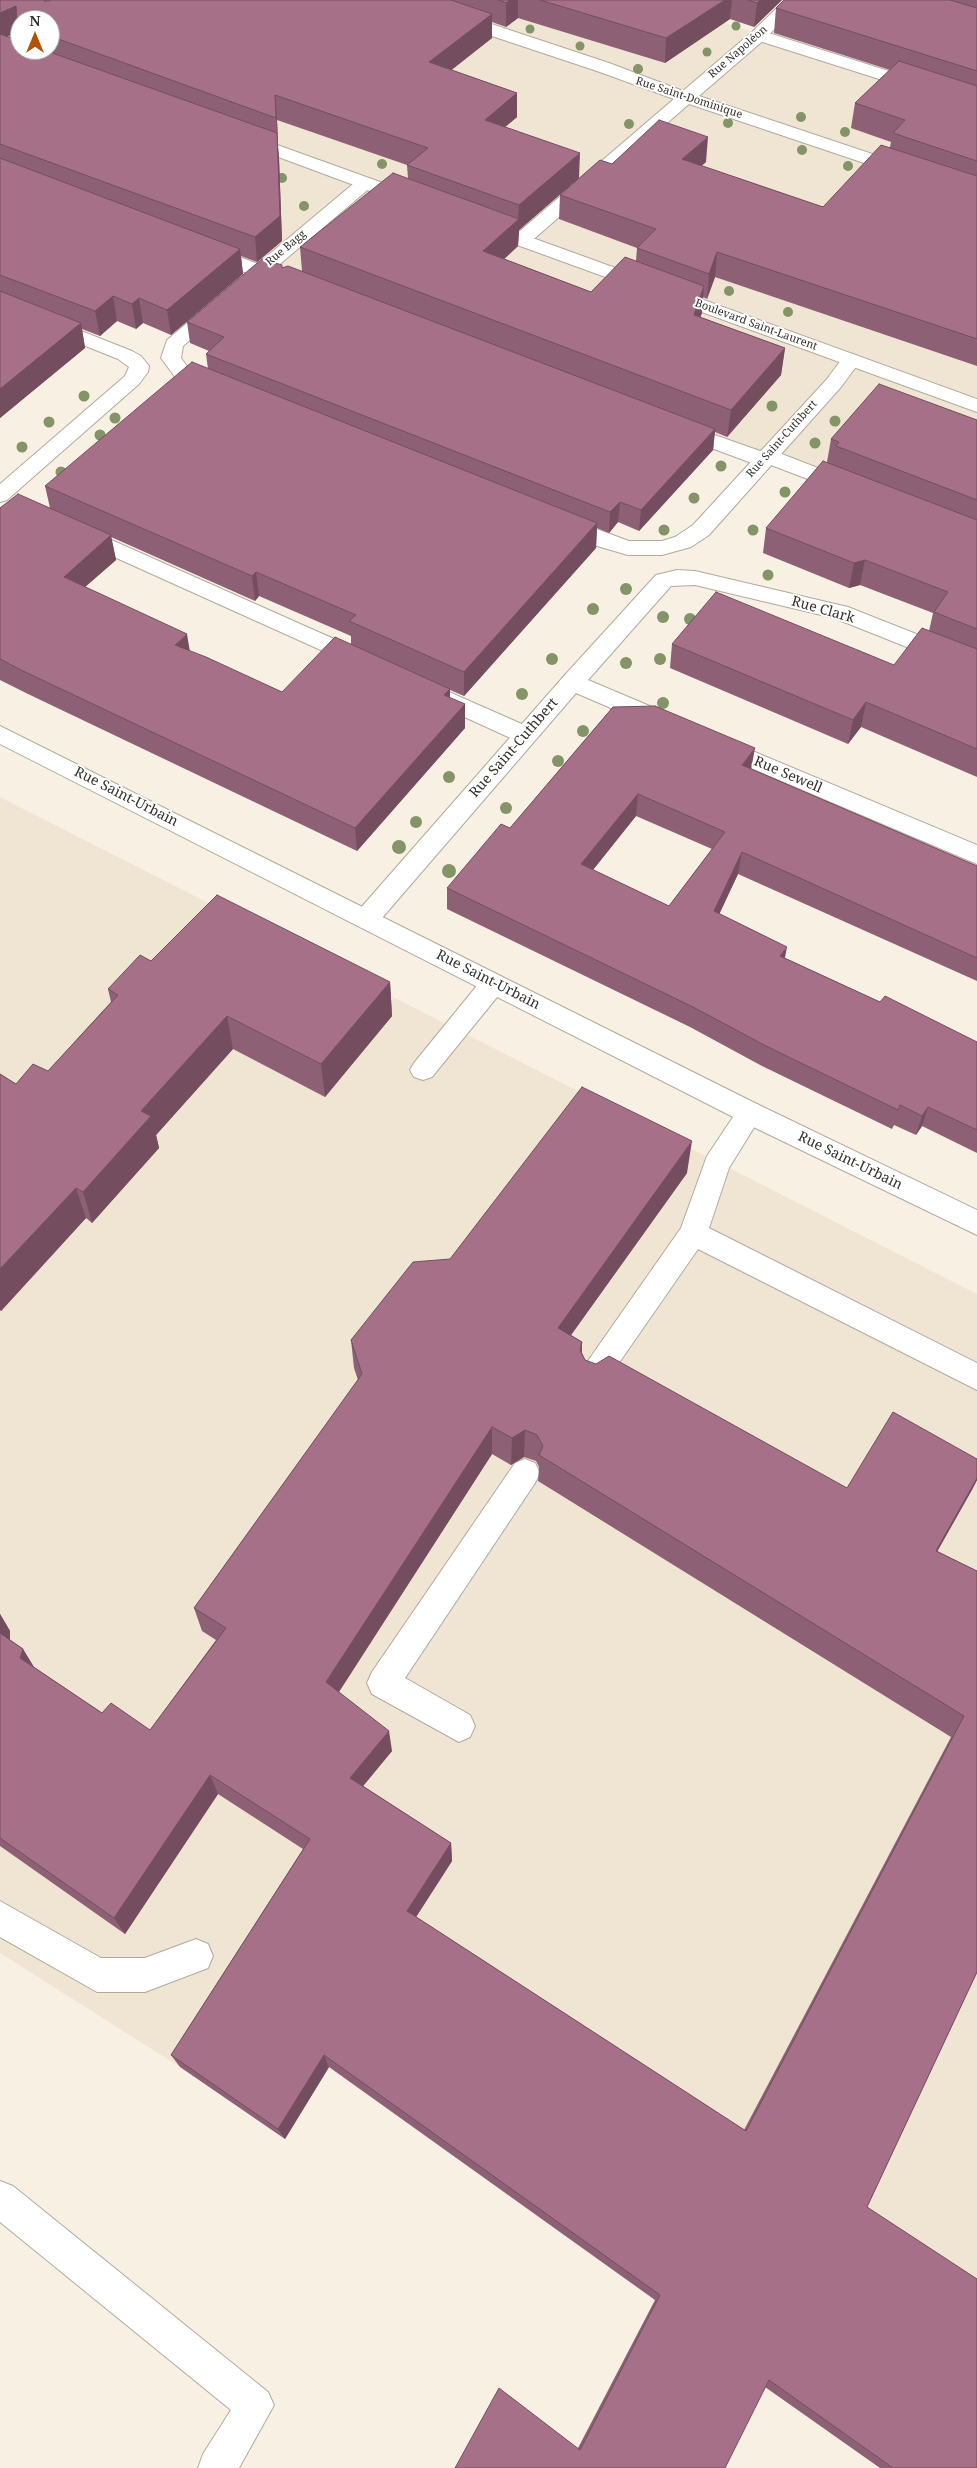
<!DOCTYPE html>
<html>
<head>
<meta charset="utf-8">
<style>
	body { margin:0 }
	#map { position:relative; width:977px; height:2468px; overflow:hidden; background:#f8f1e3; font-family:"Noto Serif",serif }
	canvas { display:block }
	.north { position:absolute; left:10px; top:10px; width:50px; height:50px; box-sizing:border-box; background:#fff; border:1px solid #aeadab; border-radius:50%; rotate:0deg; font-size:14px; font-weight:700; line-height:20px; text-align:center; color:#34312c }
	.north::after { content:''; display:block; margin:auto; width:18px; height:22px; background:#b1510a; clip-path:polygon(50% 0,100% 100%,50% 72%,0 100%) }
</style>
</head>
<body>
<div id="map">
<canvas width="977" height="2468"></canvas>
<div class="north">N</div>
</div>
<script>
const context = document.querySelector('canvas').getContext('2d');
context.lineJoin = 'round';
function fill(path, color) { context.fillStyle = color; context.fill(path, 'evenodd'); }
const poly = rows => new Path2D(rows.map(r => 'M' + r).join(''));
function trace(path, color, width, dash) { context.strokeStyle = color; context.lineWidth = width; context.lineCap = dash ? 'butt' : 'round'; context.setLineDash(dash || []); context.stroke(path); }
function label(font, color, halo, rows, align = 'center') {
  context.font = font + ' "Noto Serif",serif'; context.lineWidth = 4; context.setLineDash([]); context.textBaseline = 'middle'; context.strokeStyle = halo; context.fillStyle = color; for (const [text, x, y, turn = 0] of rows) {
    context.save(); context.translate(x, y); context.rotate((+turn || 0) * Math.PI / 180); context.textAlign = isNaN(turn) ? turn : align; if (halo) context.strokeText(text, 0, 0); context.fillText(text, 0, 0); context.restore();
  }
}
fill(poly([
	[0,0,655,0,977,105,977,539,0,169],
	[20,20,50,20,50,50,20,50],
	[0,797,977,1294,977,2295,329,2067,285,2139,180,2067,0,1953]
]), '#f0e5d2');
const service = poly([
	[759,30,977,99,977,110,753,39,751,35,753,31,759,30],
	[208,245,266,267,295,275,298,279,295,283,288,285,252,275,201,255,199,251,201,247,208,245],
	[678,422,760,451,767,449,774,451,854,482,857,487,854,492,847,494,771,465,764,467,757,465,671,433,668,428,671,423,678,422],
	[80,526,370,655,373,660,370,665,362,668,354,665,72,538,69,533,72,528,80,526],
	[431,684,533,729,537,735,533,741,525,743,517,741,423,698,420,692,423,686,431,684],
	[493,974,502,977,506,984,502,991,432,1077,423,1080,414,1077,410,1070,414,1063,484,977,493,974],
	[750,1102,759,1105,763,1113,729,1168,709,1228,977,1363,977,1390,698,1249,603,1386,593,1390,583,1386,579,1377,583,1368,681,1228,707,1156,741,1105,750,1102],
	[525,1459,535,1463,540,1473,535,1483,405,1678,470,1715,475,1726,470,1737,459,1742,372,1694,367,1683,372,1672,515,1463,525,1459],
	[0,1901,101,1958,145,1958,196,1939,208,1944,213,1956,208,1968,145,1992,97,1992,0,1937,0,1901],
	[0,2181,13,2186,268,2392,274,2405,239,2468,198,2468,203,2454,231,2410,0,2222,0,2181]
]);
const minor = poly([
	[394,0,419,0,609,63,683,91,753,31,785,0,802,0,765,39,699,96,977,189,977,201,689,104,528,244,514,244,512,240,514,236,674,99,597,71,396,4,394,0],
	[20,32,20,45,0,55,0,42,20,32],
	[365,178,371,179,374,183,371,187,183,346,181,358,189,369,221,382,224,386,221,390,214,392,207,390,175,377,161,358,167,340,359,179,365,178],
	[0,299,132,351,141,356,149,366,148,372,139,384,7,500,0,502,0,484,125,376,129,367,118,359,0,312,0,299],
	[851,354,858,356,861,360,841,387,709,535,691,547,662,555,628,555,597,546,553,528,550,523,553,518,561,516,629,541,662,541,675,537,693,525,827,379,844,356,851,354],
	[677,570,695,571,848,607,977,658,977,675,834,618,695,585,671,586,588,680,671,715,674,721,671,727,663,729,655,727,576,693,376,925,367,927,358,925,355,918,358,911,564,676,656,575,677,570],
	[719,737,977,845,977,864,711,751,707,745,711,739,719,737]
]);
const secondary = poly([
	[244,133,419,196,421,200,419,204,412,206,405,204,238,142,235,138,238,134,244,133],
	[483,220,977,399,977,412,476,230,474,226,476,222,483,220],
	[0,726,759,1105,977,1210,977,1235,741,1121,0,744,0,726]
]);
trace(service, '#b0aa9d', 2);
trace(minor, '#b0aa9d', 2);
trace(secondary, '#b0aa9d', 2);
fill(service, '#fff');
fill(minor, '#fff');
fill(secondary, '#fff');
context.fillStyle = '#839466';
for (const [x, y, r] of [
	[736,26,4.5],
	[530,29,4.5],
	[580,46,4.5],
	[707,52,4.5],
	[638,69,5],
	[801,117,5],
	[728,123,5],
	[629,124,5],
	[845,132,5],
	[802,150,5],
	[382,164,5],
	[848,166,5],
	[282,178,5],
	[304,206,5],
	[729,291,5],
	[788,312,5],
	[84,396,5.5],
	[772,406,5.5],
	[115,418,5.5],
	[835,421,5.5],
	[49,422,5.5],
	[100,435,5.5],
	[815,443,5.5],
	[22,447,5.5],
	[721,466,5.5],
	[61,472,5.5],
	[785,492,5.5],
	[694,498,5.5],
	[664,530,5.5],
	[753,530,5.5],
	[768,575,5.5],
	[626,589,6],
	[593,609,6],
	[663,617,6],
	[690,619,6],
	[552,659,6],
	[660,659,6],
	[626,663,6],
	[522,694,6],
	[663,703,6],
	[583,731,6],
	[558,761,6],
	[449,777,6],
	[506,808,6],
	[416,822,6],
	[399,847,7],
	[449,871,7]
]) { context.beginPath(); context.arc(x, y, r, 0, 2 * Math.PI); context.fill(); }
fill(poly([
	[0,0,782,0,754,27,730,19,665,63,518,18,506,27,492,22,492,38,451,70,517,93,517,117,505,127,579,178,519,230,518,246,504,259,591,292,636,261,637,248,559,219,560,195,612,164,706,162,701,166,823,207,890,147,891,142,851,128,855,103,890,70,774,33,776,8,784,0,977,0,977,366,715,277,707,299,703,297,702,313,700,317,785,348,781,375,727,437,715,432,713,450,639,531,618,522,609,533,597,528,596,548,464,696,450,690,450,698,465,704,465,728,357,851,28,694,0,680,0,508,50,508,45,486,208,369,206,354,209,351,190,343,187,322,283,268,302,271,300,247,408,179,407,165,277,120,278,142,277,142,279,158,282,241,257,262,241,256,243,274,171,335,143,323,136,329,117,321,100,336,82,329,85,348,0,418],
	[20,20,50,20,50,50,20,50],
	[16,32,17,40,7,37,15,33],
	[111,537,255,601,259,596,351,636,351,644,282,692,189,651,85,587,116,560],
	[977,420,977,777,861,727,848,744,670,668,672,644,894,665,929,631,933,613,860,585,849,588,763,553,766,528,827,462,831,439],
	[613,707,751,769,977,866,977,981,738,874,719,914,785,958,880,1002,977,1042,977,1153,922,1126,916,1135,894,1125,892,1129,762,1066,690,1027,447,909,447,888,510,828],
	[636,816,712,849,669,906,593,870],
	[151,961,390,982,392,1016,325,1097,233,1049,156,1135,159,1148,92,1223,86,1218,1,1311,0,1310,0,1074,16,1084,48,1071,111,1002,108,989],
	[687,1173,571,1335,582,1342,582,1353,585,1360,847,1488,977,1459,977,1480,937,1551,977,1571,977,1972,867,2207,977,2468,880,2468,765,2387,725,2468,455,2468,578,2448,655,2300,329,2067,285,2139,180,2067,171,2055,303,1849,218,1794,125,1934,0,1846,0,1614,10,1631,10,1640,23,1649,34,1667,102,1713,150,1730,216,1640,202,1631,194,1608,358,1380,354,1368,351,1340,450,1259],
	[492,1454,511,1465,524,1457,536,1461,539,1467,538,1481,951,1737,744,2130,416,1917,452,1861,451,1843,363,1786,392,1751,339,1692]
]), '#8e6075');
fill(poly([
	[510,0,518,0,518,18,506,27,506,3],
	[725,0,732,0,730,19,665,63,666,38],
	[760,0,782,0,754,27,757,3],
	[16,6,19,25,14,23,16,32,0,40,0,13],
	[492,14,492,38,430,87,429,62],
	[517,93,517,117,485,144,485,120],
	[275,95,277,120,278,142,276,118],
	[277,133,279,158,282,241,257,262,255,237],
	[708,137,706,162,680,184,682,159],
	[580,153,579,178,519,230,518,246,484,278,483,251,518,219,519,205],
	[240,249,243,274,171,335,167,310],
	[717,252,715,277,707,299,709,274],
	[704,286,702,313,691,342,694,315],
	[113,296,117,321,100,336,95,311],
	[139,298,143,323,136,329,132,304],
	[81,323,85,348,0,418,0,389],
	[785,348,781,375,727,437,731,410],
	[715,429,713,450,639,531,641,510],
	[620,502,618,522,609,533,610,512],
	[597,523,596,548,464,696,464,672],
	[111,535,116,560,69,601,64,577],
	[865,560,860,585,849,588,854,563],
	[256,572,259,596,255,601,252,576],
	[187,634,191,658,175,645],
	[450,689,450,713,444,695],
	[866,702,861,727,848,744,853,720],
	[465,704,465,728,357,851,355,828],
	[755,748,751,770,742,765],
	[638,794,636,816,580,886,581,864],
	[742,852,738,874,711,932,714,911],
	[787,947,783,968,780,956],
	[390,982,392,1016,325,1097,321,1064],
	[227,1016,233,1049,156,1135,159,1148,92,1223,83,1192,141,1111],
	[928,1107,922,1126,916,1135,922,1116],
	[692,1141,687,1173,556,1356,558,1328],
	[76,1188,86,1218,1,1311,0,1309,0,1269],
	[582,1342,580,1370,580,1350],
	[492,1427,492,1454,331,1704,326,1682],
	[525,1430,524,1457,511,1465,512,1438],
	[977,1478,977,1480,972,1490,924,1575,936,1551],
	[0,1614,10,1631,10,1653,0,1637],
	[23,1649,36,1671,20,1658],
	[389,1731,392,1751,354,1797,350,1778],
	[210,1775,218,1794,125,1934,114,1918],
	[451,1843,452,1861,409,1928,407,1911],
	[324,2055,329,2067,285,2139,278,2129]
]), '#744e5f');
const building = poly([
	[0,0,44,0,44,1,49,1,50,0,451,0,492,14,429,62,517,93,485,120,580,153,519,205,407,165,428,148,275,95,276,118,50,36,50,20,20,20,20,26,14,23,17,21,16,6,0,13,0,0],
	[499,0,510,0,506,3,499,0],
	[540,0,725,0,666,38,540,0],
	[748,0,760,0,757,3,748,0],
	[784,0,950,0,977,8,977,71,776,8,784,0],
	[0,34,20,41,20,50,44,50,277,133,280,216,255,237,0,144,0,34],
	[899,61,977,86,977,161,893,133,905,120,855,103,899,61],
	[659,120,708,137,682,159,823,207,881,145,977,176,977,339,717,252,709,274,637,248,656,229,560,195,600,160,612,164,659,120],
	[0,158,240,249,167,310,139,298,132,304,113,296,95,311,0,275,0,158],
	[393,173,519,219,483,251,591,292,625,257,704,286,694,315,785,348,731,410,300,247,393,173],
	[262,259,282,265,282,268,288,266,715,429,641,510,620,502,610,512,206,354,224,337,187,322,262,259],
	[0,291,81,323,0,389,0,291],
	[192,362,597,523,464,672,349,621,356,615,256,572,252,576,45,486,192,362],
	[879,384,977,420,977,500,836,446,839,442,831,439,879,384],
	[823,461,977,520,977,629,934,612,948,592,865,560,854,563,766,528,823,461],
	[18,494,111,535,64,577,187,634,175,645,206,657,282,692,335,637,450,689,444,695,465,704,355,828,21,670,0,659,0,508,18,494],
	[716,592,894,665,922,628,977,649,977,749,866,702,853,720,672,644,716,592],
	[655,706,755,748,742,765,977,866,977,958,742,852,714,911,787,947,780,956,880,1002,885,996,977,1042,977,1130,928,1107,922,1116,900,1105,898,1110,766,1046,693,1007,447,888,501,824,510,828,613,707,655,706],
	[638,794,725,832,669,906,581,864,638,794],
	[217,895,390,982,321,1064,227,1016,141,1111,151,1116,83,1192,76,1188,0,1269,0,1074,16,1084,33,1064,48,1071,118,995,108,989,140,955,151,961,217,895],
	[582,1087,692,1141,558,1328,582,1342,580,1350,585,1360,596,1364,609,1356,847,1488,893,1412,977,1459,977,1478,936,1551,977,1571,977,1972,867,2207,977,2279,977,2468,893,2468,769,2380,725,2468,455,2468,499,2388,580,2450,660,2295,324,2055,278,2129,171,2055,310,1839,210,1775,114,1918,0,1838,0,1633,23,1649,20,1658,102,1713,111,1703,150,1730,226,1628,194,1608,362,1374,351,1340,413,1262,450,1259,582,1087],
	[492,1427,512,1438,525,1430,537,1435,543,1446,539,1455,964,1716,746,2131,407,1911,451,1843,350,1778,389,1731,326,1682,492,1427]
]);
fill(building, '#a57088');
trace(building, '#744e5f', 1);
label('11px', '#34312c', '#fff', [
	["Rue Napoléon",738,52,-41],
	["Rue Saint-Dominique",689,98,18],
	["Rue Bagg",286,248,-40],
	["Boulevard Saint-Laurent",756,325,20],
	["Rue Saint-Cuthbert",782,439,-48]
]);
label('14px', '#34312c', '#fff', [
	["Rue Clark",823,610,16],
	["Rue Saint-Cuthbert",514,748,-49],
	["Rue Sewell",788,775,23],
	["Rue Saint-Urbain",126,797,27],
	["Rue Saint-Urbain",488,980,27],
	["Rue Saint-Urbain",850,1161,26]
]);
</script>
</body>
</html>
